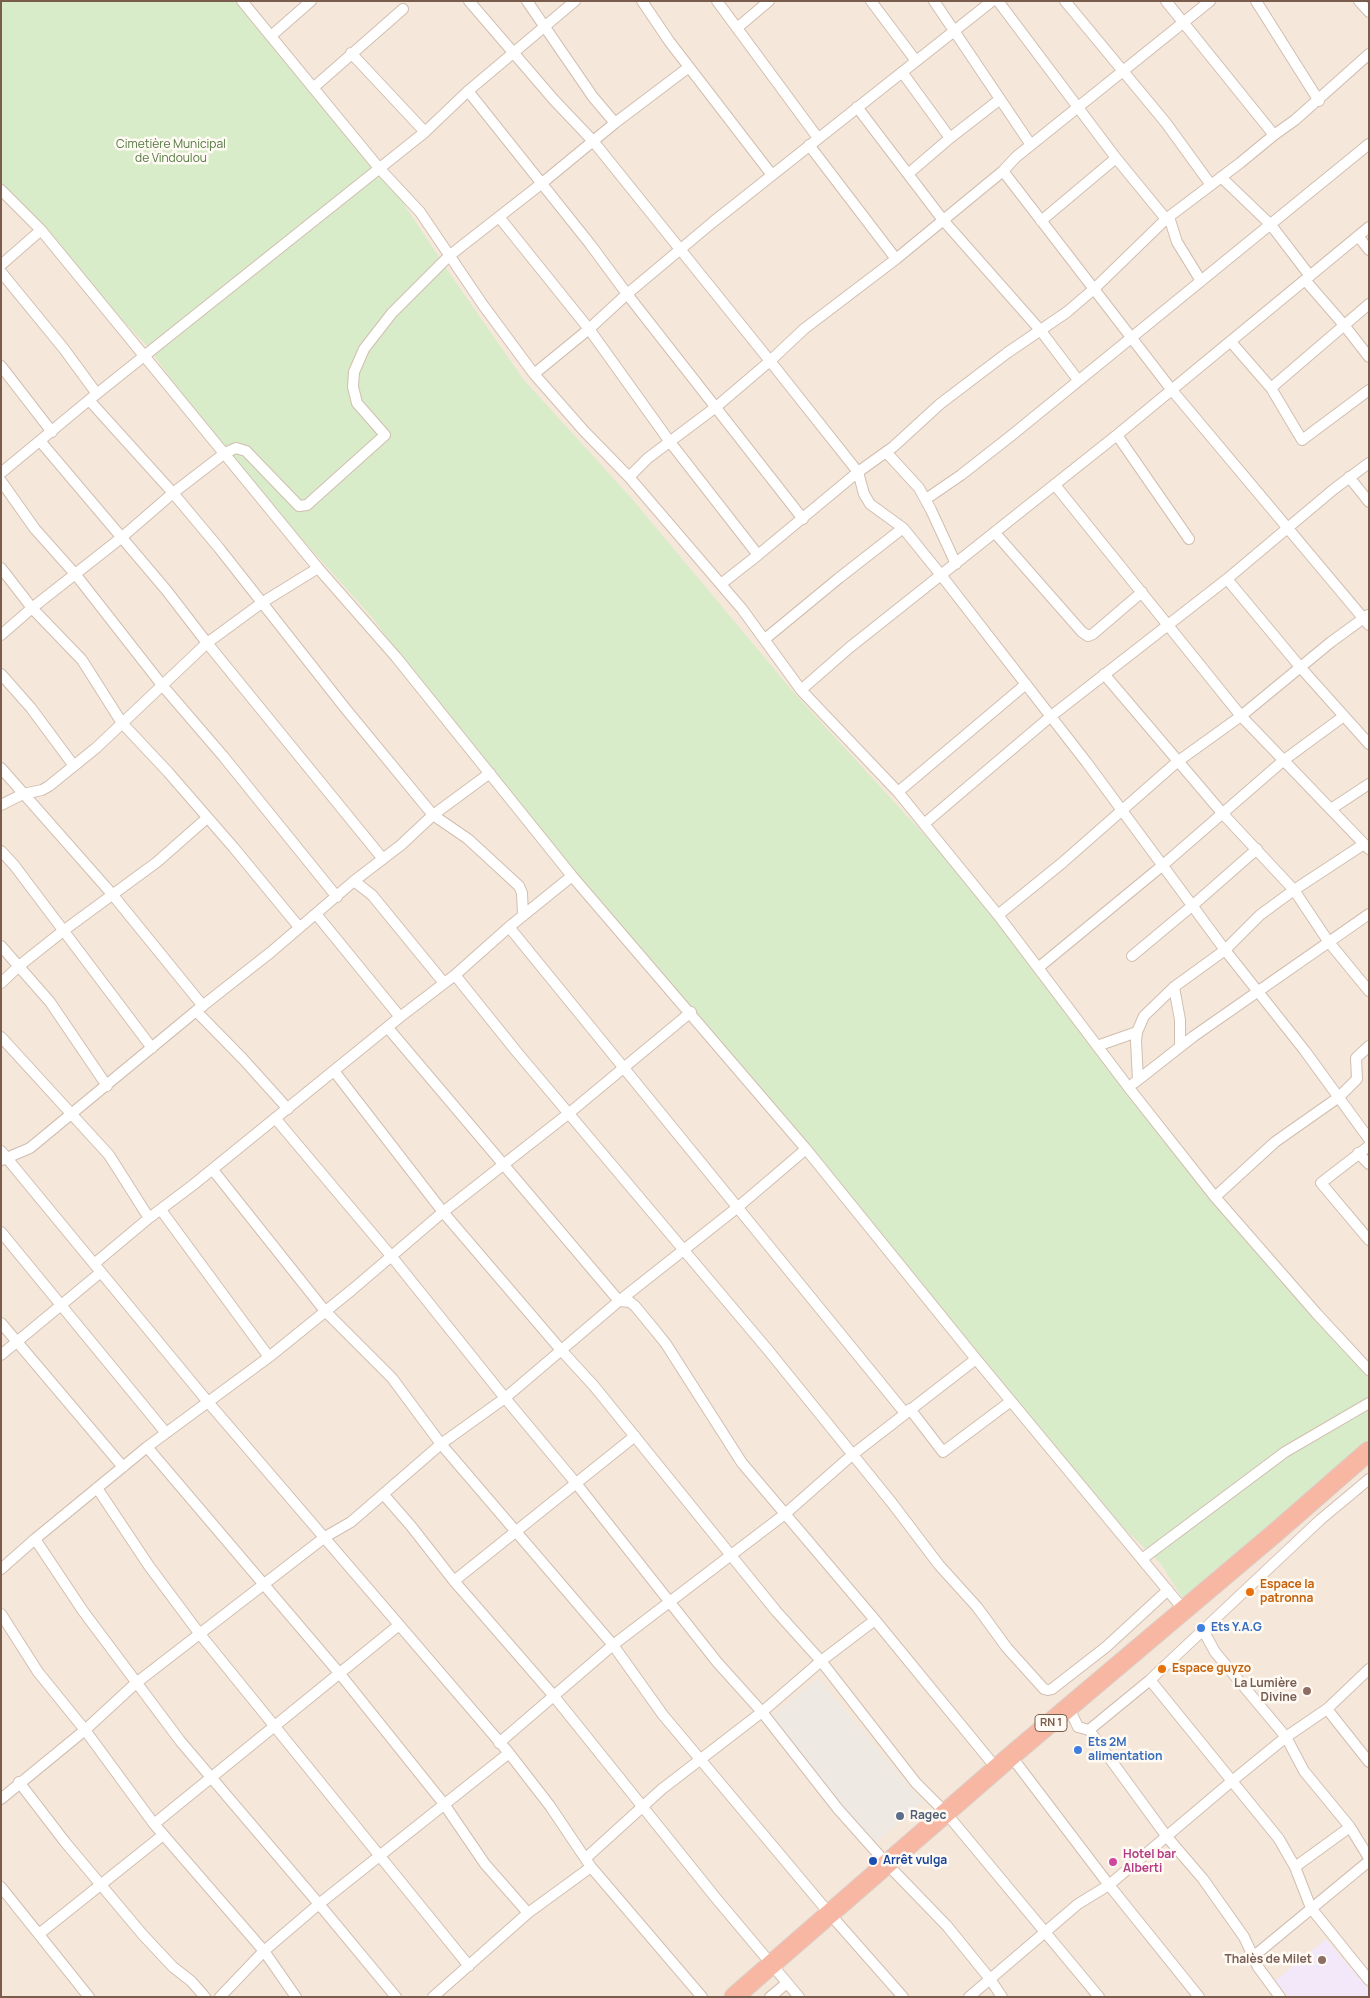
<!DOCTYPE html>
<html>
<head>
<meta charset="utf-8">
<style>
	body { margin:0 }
	#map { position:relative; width:1370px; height:1998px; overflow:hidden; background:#fdf6ec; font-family:Manrope,sans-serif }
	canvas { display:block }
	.frame { position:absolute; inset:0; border:2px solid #7a5c4d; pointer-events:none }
</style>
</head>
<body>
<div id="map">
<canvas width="1370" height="1998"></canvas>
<div class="frame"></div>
</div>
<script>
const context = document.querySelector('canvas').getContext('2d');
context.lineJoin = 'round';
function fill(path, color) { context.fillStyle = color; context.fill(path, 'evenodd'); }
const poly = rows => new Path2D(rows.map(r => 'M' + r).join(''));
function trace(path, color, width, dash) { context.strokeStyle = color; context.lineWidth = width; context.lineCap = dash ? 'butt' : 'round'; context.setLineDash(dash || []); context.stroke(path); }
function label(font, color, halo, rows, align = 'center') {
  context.font = font + ' Manrope,sans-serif'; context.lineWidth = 5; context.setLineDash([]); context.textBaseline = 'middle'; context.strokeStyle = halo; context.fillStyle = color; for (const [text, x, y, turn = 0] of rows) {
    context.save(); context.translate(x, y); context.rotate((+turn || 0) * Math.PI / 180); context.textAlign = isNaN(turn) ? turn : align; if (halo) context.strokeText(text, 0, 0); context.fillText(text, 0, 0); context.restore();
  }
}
fill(poly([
	[1,1,1369,1,1369,1997,1,1997]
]), '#f5e8da');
fill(poly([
	[818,1678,922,1802,874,1844,769,1718]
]), '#efe9e4');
fill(poly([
	[1326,1939,1369,1990,1369,1997,1289,1997,1275,1981]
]), '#f3e8fa');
fill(poly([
	[1,1,243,1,384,174,448,271,523,379,632,499,795,694,998,915,1215,1197,1369,1370,1369,1439,1185,1602,1161,1564,1126,1530,952,1330,572,876,370,615,225,453,147,346,8,198,1,188]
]), '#d8ecc9');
const street = poly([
	[242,1,379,168,420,212,483,305,534,374,584,431,629,477,742,609,801,690,898,792,998,915,1129,1088,1215,1197,1317,1314,1369,1370],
	[469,1,554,100,593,141,770,361,858,472,864,494,870,504,903,528,941,575,1087,763,1225,950,1305,1051,1369,1139],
	[527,1,593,97,615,123],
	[642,1,669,41,772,175],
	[717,1,818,138],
	[871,1,916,61],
	[934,1,1031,145],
	[998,1,1116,158,1166,219],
	[1065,1,1166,123,1211,185],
	[1166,1,1274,135],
	[1256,1,1319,101],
	[1359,1,1369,12],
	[737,28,769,1],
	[271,36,311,1],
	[351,53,425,132],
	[902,72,950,138],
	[313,88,403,9],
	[468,91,590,244,627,294,803,519],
	[857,107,943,220,1041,331,1078,380],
	[809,145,896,259],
	[1003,171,1171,389,1369,625],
	[908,174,950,138,999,100],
	[1221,177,1271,225,1310,276],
	[1,190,41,230,318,568,396,657,572,876,806,1149,976,1359,1184,1610],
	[499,217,589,329,670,442,758,555],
	[1169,217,1177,242,1201,281],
	[1041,221,1116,158],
	[1358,236,1369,250],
	[1,265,41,230],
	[1,272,64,349,97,394],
	[1305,280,1344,325,1369,357],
	[1231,342,1271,388,1302,440,1369,390],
	[1,366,52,432],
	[534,374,589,329,627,294,713,222,992,1],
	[1271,388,1369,304],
	[89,400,173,493,219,548,345,708,433,815,468,839,519,886,522,893,523,915],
	[1117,435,1189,539],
	[40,441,167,591,207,643,383,859],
	[886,452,919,488,931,510,956,564],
	[1,473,89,400,425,132,468,91,575,1],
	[629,477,648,458,716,407,770,361,804,329,896,259,1003,171,1016,157,1210,1],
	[1349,477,1369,502],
	[1,481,35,529,76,575,162,685,223,756,337,897],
	[1055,485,1241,716,1369,849],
	[926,499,961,475,1012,435,1369,144],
	[995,533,1082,632,1088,636,1093,634,1142,592],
	[1,568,32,608,82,660,122,723,168,772,234,848,299,927],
	[1227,579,1301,668,1369,744],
	[721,584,758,555,858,472,893,447,940,404,1007,353,1067,312,1095,288,1166,219,1240,163,1274,135,1295,120,1369,54],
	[1,635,32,608,121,538,173,493,225,453,236,448,246,451,299,506,307,505,385,435,357,403,353,387,354,372,364,349,392,313,449,256,541,184,615,123,689,67],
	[765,639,839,578,903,528],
	[1,674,31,708,74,766],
	[1104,674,1223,814,1294,890,1328,941,1369,991],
	[801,690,849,648,1117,435,1369,227],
	[1,768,112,894,203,1006],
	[898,792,1026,684],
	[1,805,23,794,42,790,49,786,96,748,207,643,263,602,318,568],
	[1331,809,1369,784],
	[924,824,1050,717,1227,579,1334,489,1369,463],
	[1,851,14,865,152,1048],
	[354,881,372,895,444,983],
	[316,914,400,1017],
	[998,915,1062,863,1177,762,1241,716,1331,642,1368,615],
	[509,927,905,1413],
	[1,946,50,1002,107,1086],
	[1132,956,1192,906,1257,849],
	[1038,968,1163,865,1284,760,1344,716],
	[455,975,516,1051,768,1350,892,1503,939,1565,977,1607,1007,1648,1044,1689,1048,1690,1052,1689,1106,1647,1168,1590],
	[1,983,19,966,63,931,157,862,207,818],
	[1174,987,1180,1020,1180,1047],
	[196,1011,243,1059,288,1109],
	[388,1028,619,1301,630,1302,635,1306,654,1329,666,1344,742,1463,875,1620,997,1769],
	[1,1037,109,1155,149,1218],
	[1097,1046,1137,1032],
	[334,1071,443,1212,561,1350,594,1386,776,1611,821,1661,916,1783,946,1813,1099,1997],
	[1138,1080,1136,1041,1137,1032,1144,1016,1174,987,1225,950,1260,915,1294,890,1364,844],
	[1134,1083,1194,1036,1369,914],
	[275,1118,392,1257,505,1398,575,1482,717,1662,762,1712,838,1809,887,1864,947,1926,990,1979,1002,1997],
	[1369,1146,1321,1183,1369,1240],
	[1,1151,208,1402,509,1753,550,1806,591,1867,702,1997],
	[1358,1153,1369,1164],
	[2,1160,30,1148,196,1011,271,952,354,881,401,845,433,815,490,773],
	[213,1170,325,1311,392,1378,441,1444,613,1645,663,1715,829,1913,903,1997],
	[1215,1197,1275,1142,1339,1097,1357,1079,1356,1058,1369,1046],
	[161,1210,269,1357],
	[1,1232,166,1433],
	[94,1264,149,1218,193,1185,400,1017,455,975,509,927,572,876],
	[1,1323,123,1467],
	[1,1355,101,1272],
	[910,1409,943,1452,1011,1401],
	[147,1447,340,1674,444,1804,485,1864,528,1913],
	[97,1488,149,1566,199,1633,469,1966],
	[384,1495,411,1526,454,1581,553,1695,715,1897,799,1997],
	[35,1539,83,1611,181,1742,319,1904,396,1997],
	[1142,1559,1285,1452,1369,1403],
	[1,1569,35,1539,147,1447,269,1357,353,1289,443,1212,568,1114,691,1012],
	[454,1581,635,1436],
	[1,1614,38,1672,85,1730,154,1824,264,1951,296,1997],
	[1203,1630,1215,1652,1286,1737,1304,1771,1350,1827,1369,1858],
	[1150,1680,1279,1839,1295,1867,1311,1908,1369,1980],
	[1069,1708,1078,1727,1089,1730,1167,1837,1203,1879,1244,1937,1258,1967,1280,1997],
	[1327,1709,1369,1762],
	[1089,1730,1150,1680,1320,1520,1369,1479],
	[499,1743,613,1645,785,1514,852,1455,976,1359],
	[1011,1756,1109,1885,1199,1997],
	[19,1782,65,1842,143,1935,173,1967,191,1981,205,1997],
	[1,1799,85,1730,136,1683,325,1537,351,1522,441,1444,505,1398,619,1301,738,1207,806,1149],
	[154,1824,399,1625],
	[586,1858,662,1789,762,1712,821,1661,875,1620],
	[1295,1867,1350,1827],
	[1,1887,89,1997],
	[39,1934,163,1835],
	[1254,1956,1369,1861],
	[220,1997,264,1951,319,1904,509,1753],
	[433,1997,528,1913,591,1867],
	[770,1997,787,1983],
	[969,1997,1078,1904,1109,1885,1232,1781,1286,1737,1327,1709,1369,1669]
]);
const highway = poly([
	[734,1997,1011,1756,1275,1533,1369,1451]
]);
trace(street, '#d1beb0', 12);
trace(highway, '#dad1cd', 21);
trace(street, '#fff', 10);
trace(highway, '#f7b7a3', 19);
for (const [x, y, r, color] of [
	[1250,1592,5,"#e8710a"],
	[1201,1628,5,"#3f7fe0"],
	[1162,1669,5,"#e8710a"],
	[1307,1691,5,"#8d6e63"],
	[1078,1750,5,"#3f7fe0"],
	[900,1816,5,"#5c6f8a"],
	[873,1861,5,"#1a4fb4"],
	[1113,1862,5,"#d1479c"],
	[1322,1960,5,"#8d6e63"]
]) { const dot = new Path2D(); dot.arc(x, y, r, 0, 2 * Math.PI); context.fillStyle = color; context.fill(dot); trace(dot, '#fffaf3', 2); }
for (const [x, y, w] of [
	[1051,1723,32]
]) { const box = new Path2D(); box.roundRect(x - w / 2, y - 8.5, w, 17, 4); context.fillStyle = '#fffaf3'; context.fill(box); trace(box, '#7a5c4d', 1); }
label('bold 11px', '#7a5c4d', null, [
	["RN 1",1051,1723]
]);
label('12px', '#537a41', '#fffaf3', [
	["Cimetière Municipal",171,145],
	["de Vindoulou",171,159]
]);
label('bold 12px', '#c56008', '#fffaf3', [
	["Espace la",1260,1585],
	["patronna",1260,1599],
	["Espace guyzo",1172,1669]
], 'left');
label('bold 12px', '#366cbe', '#fffaf3', [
	["Ets Y.A.G",1211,1628],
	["Ets 2M",1088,1743],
	["alimentation",1088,1757]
], 'left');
label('bold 12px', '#785e54', '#fffaf3', [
	["La Lumière",1297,1684],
	["Divine",1297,1698],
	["Thalès de Milet",1312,1960]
], 'right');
label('bold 12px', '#4e5e75', '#fffaf3', [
	["Ragec",910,1816]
], 'left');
label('bold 12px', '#b23c85', '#fffaf3', [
	["Hotel bar",1123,1855],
	["Alberti",1123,1869]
], 'left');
label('bold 12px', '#164399', '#fffaf3', [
	["Arrêt vulga",883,1861]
], 'left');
</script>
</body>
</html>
